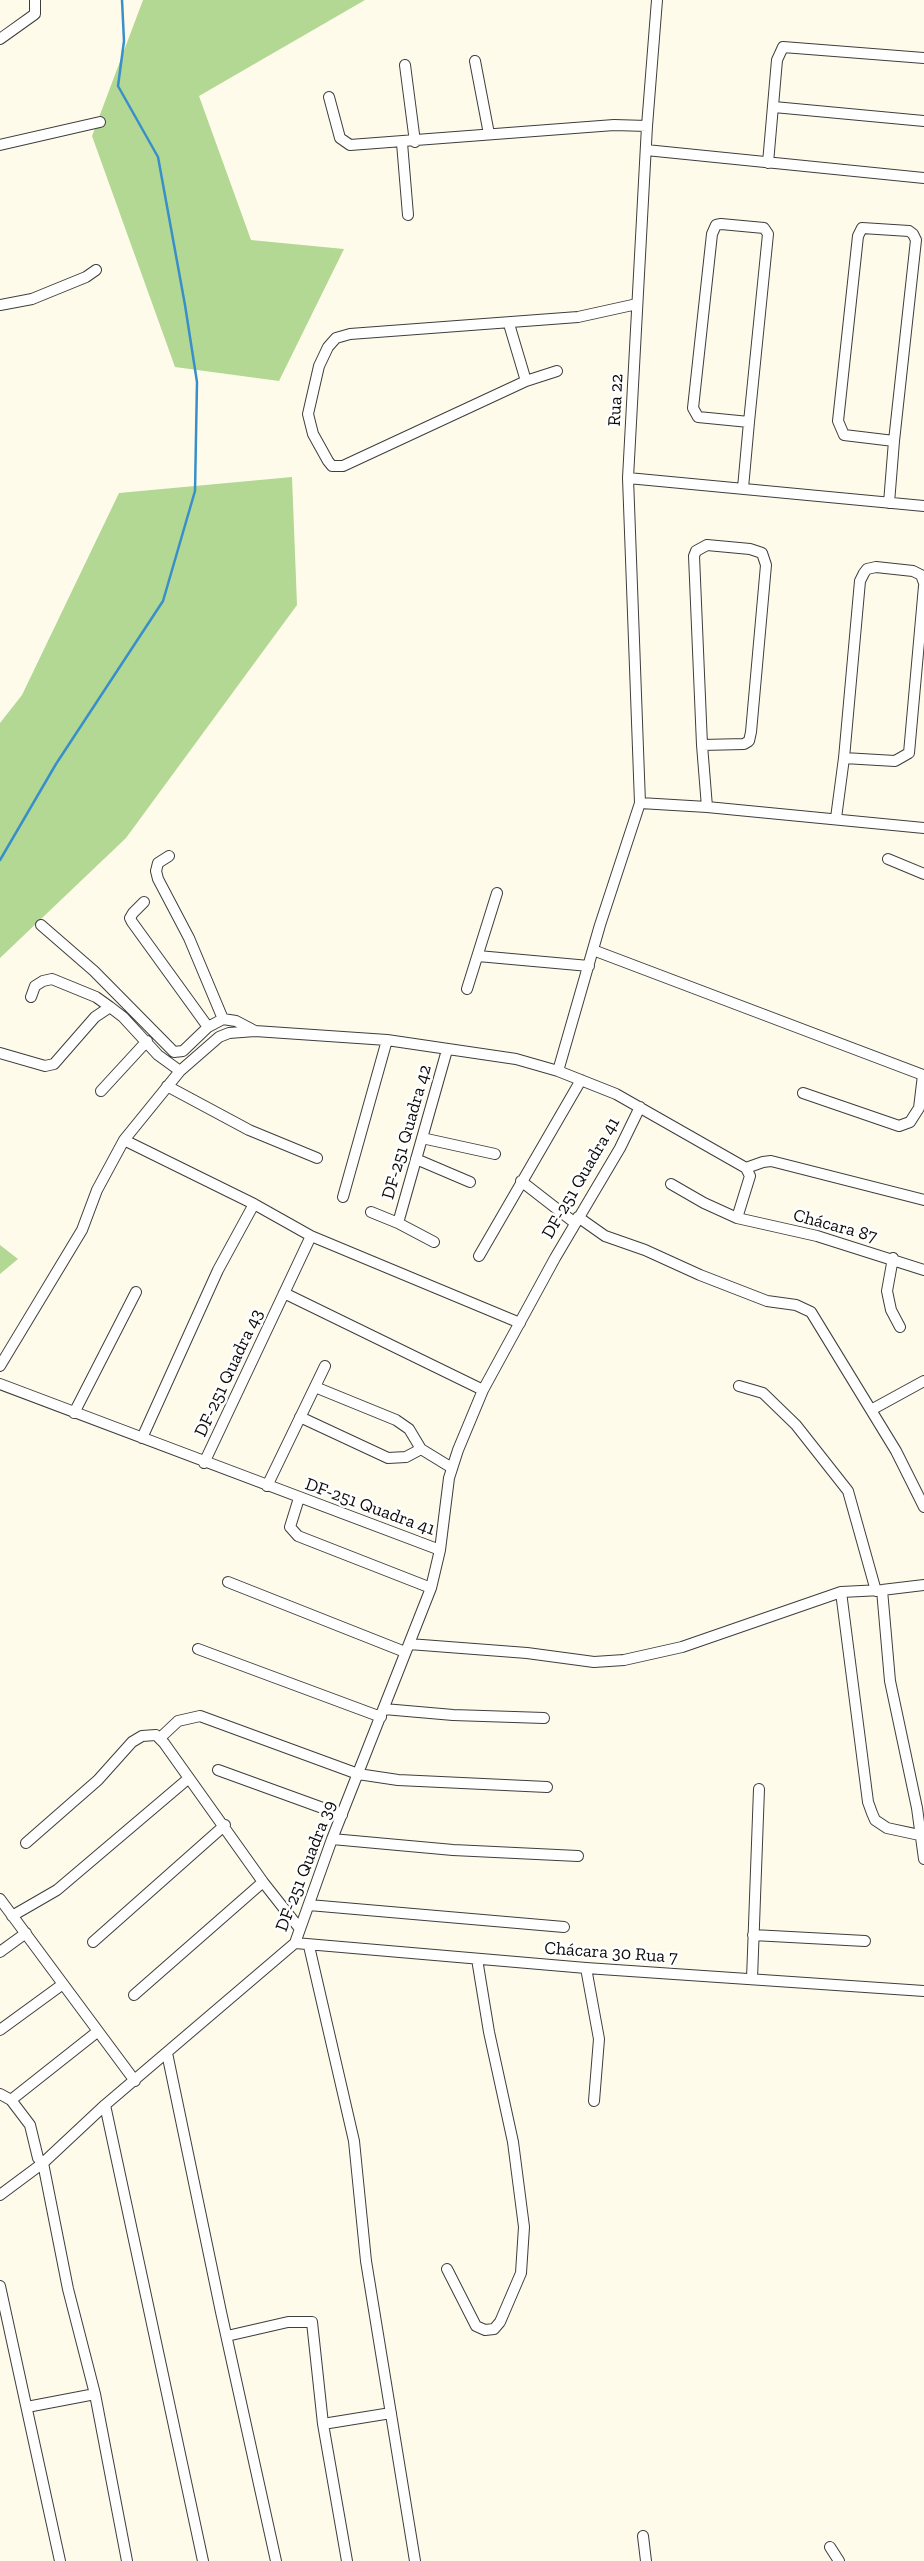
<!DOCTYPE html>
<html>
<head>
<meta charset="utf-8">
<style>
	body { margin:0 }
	canvas { display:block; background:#fffbea }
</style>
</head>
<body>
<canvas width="924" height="2561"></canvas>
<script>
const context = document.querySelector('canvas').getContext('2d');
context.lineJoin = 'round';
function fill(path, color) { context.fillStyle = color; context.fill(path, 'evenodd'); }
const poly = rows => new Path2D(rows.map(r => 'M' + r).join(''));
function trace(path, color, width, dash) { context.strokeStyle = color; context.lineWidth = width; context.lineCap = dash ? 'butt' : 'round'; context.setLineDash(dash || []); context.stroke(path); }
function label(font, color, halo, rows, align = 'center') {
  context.font = font + ' "Zilla Slab",serif'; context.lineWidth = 5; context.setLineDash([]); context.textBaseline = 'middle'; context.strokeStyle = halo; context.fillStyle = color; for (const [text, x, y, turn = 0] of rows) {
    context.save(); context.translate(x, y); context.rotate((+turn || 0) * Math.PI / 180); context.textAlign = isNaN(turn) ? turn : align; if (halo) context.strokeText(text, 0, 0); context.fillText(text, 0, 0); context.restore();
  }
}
fill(poly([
	[143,0,365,0,199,96,251,240,344,249,279,381,175,367,92,136],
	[292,477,297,605,126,838,0,958,0,723,22,695,119,493],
	[0,1245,18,1259,0,1274]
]), '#b2d894');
trace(poly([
	[0,860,56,764,163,601,195,491,197,382,185,305,158,157,118,86,124,41,122,0]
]), '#388fca', 2.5);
const street = poly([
	[0,39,35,14,35,0],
	[475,61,489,134],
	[405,65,415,142],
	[329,97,340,138,350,145,614,125,647,126],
	[774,107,924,121],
	[402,143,408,215],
	[0,145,100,122],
	[646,150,924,178],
	[768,163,777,60,783,47,924,58],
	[721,224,764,228,768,234,749,422,698,417,693,408,712,234,716,225,721,224],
	[862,228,909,231,913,234,916,240,894,441,844,435,838,421,858,236,862,228],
	[0,305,32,299,86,277,96,270],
	[509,324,526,381],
	[557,371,526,381,343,466,332,466,328,461,313,434,308,414,319,366,328,347,336,338,350,334,578,317,637,304],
	[628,478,924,506],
	[743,488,749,422],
	[889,503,894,441],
	[707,545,750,549,762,553,766,565,751,732,749,741,744,744,702,745,694,556,696,551,707,545],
	[924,583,921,575,913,571,876,567,867,569,864,573,860,581,844,758,895,761,909,753,924,586],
	[702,745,707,807,924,828],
	[640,803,707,807],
	[836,818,844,758],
	[169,856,158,863,156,871,158,879,189,938,223,1019],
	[888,859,924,874],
	[144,902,133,913,130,918,132,922,208,1027],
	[41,925,94,971,174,1052,183,1051,208,1027,223,1019,236,1021,255,1031],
	[593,950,923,1075,919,1108,910,1122,899,1126,803,1093],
	[478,956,589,966],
	[467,989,497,893],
	[31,997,35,986,43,981,52,979,96,997,110,1007],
	[0,1053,45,1066,54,1064,95,1017,110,1007,123,1017,158,1055,180,1071],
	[558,1071,600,925,640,803,628,478,647,126,657,0],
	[167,1086,249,1130,317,1158],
	[101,1091,147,1041],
	[422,1138,495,1154],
	[124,1140,254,1204,311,1236,520,1323],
	[416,1159,470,1182],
	[521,1181,575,1223],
	[671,1184,704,1203,737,1218,817,1236,924,1270],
	[343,1197,387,1040],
	[371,1212,398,1223,434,1242],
	[578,1217,605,1236,645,1250,700,1275,767,1301,796,1305,811,1312,896,1451,924,1507],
	[737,1218,750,1176,746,1168,763,1162,771,1161,924,1200],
	[398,1223,447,1050],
	[479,1256,581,1080],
	[893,1258,887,1291,891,1310,900,1327],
	[284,1293,483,1390],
	[0,1366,82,1230,97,1190,124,1140,180,1071,219,1037,229,1033,255,1031,387,1040,516,1059,558,1071,616,1094,746,1168],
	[0,1384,440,1550],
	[739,1386,763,1393,796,1425,848,1491,876,1591],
	[315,1387,396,1420,409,1429,421,1449,452,1468],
	[871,1410,924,1381],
	[74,1413,136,1292],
	[300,1417,388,1458,406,1457,421,1449],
	[142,1438,218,1270,254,1204],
	[204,1463,311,1236],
	[267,1486,325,1366],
	[299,1498,290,1527,298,1536,431,1588],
	[228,1582,405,1652],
	[882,1590,890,1681,917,1808,924,1859],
	[841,1592,868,1802,872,1813,875,1820,887,1828,924,1836],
	[409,1644,527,1653,594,1662,624,1660,682,1647,841,1592,882,1590,924,1585],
	[198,1649,381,1717],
	[384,1709,453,1715,544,1718],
	[160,1738,178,1721,200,1716,358,1774,398,1780,547,1787],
	[218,1770,342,1815],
	[332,1839,453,1850,578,1856],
	[26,1843,98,1780,132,1742,142,1736,156,1735,164,1743,263,1882,300,1929],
	[0,1899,135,2081],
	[309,1905,564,1927],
	[12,1916,57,1890,189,1778],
	[753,1935,865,1941],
	[93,1942,225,1825],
	[295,1943,586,1968,924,1991],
	[309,1946,354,2141,366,2261,415,2561],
	[0,1952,26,1933],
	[586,1968,599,2039,594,2101],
	[752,1979,759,1789],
	[134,1995,263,1882],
	[0,2030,63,1984],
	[167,2053,221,2312,276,2561],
	[0,2094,11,2100,30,2125,38,2158,43,2163,68,2289,95,2394,127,2561],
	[11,2100,97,2032],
	[105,2105,203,2561],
	[0,2195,43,2163,105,2105,295,1943,332,1839,431,1588,440,1550,449,1478,458,1450,483,1390,555,1258,620,1148,640,1107],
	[447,2269,476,2326,485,2330,494,2329,500,2322,521,2273,524,2227,513,2142,489,2032,477,1959],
	[0,2286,60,2561],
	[227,2336,288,2322,312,2322,323,2424,347,2561],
	[27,2407,95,2394],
	[323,2424,391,2413],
	[643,2536,646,2561],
	[830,2547,839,2561]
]);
trace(street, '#3e3e3e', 12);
trace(street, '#fff', 10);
label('18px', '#0b0b0b', '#fff', [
	["Rua 22",616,400,-87],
	["DF-251 Quadra 42",407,1132,-74],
	["DF-251 Quadra 41",581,1178,-60],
	["Chácara 87",835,1226,15],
	["DF-251 Quadra 43",229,1373,-65],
	["DF-251 Quadra 41",370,1507,20],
	["DF-251 Quadra 39",306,1866,-69],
	["Chácara 30 Rua 7",611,1953,4]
]);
</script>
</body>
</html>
